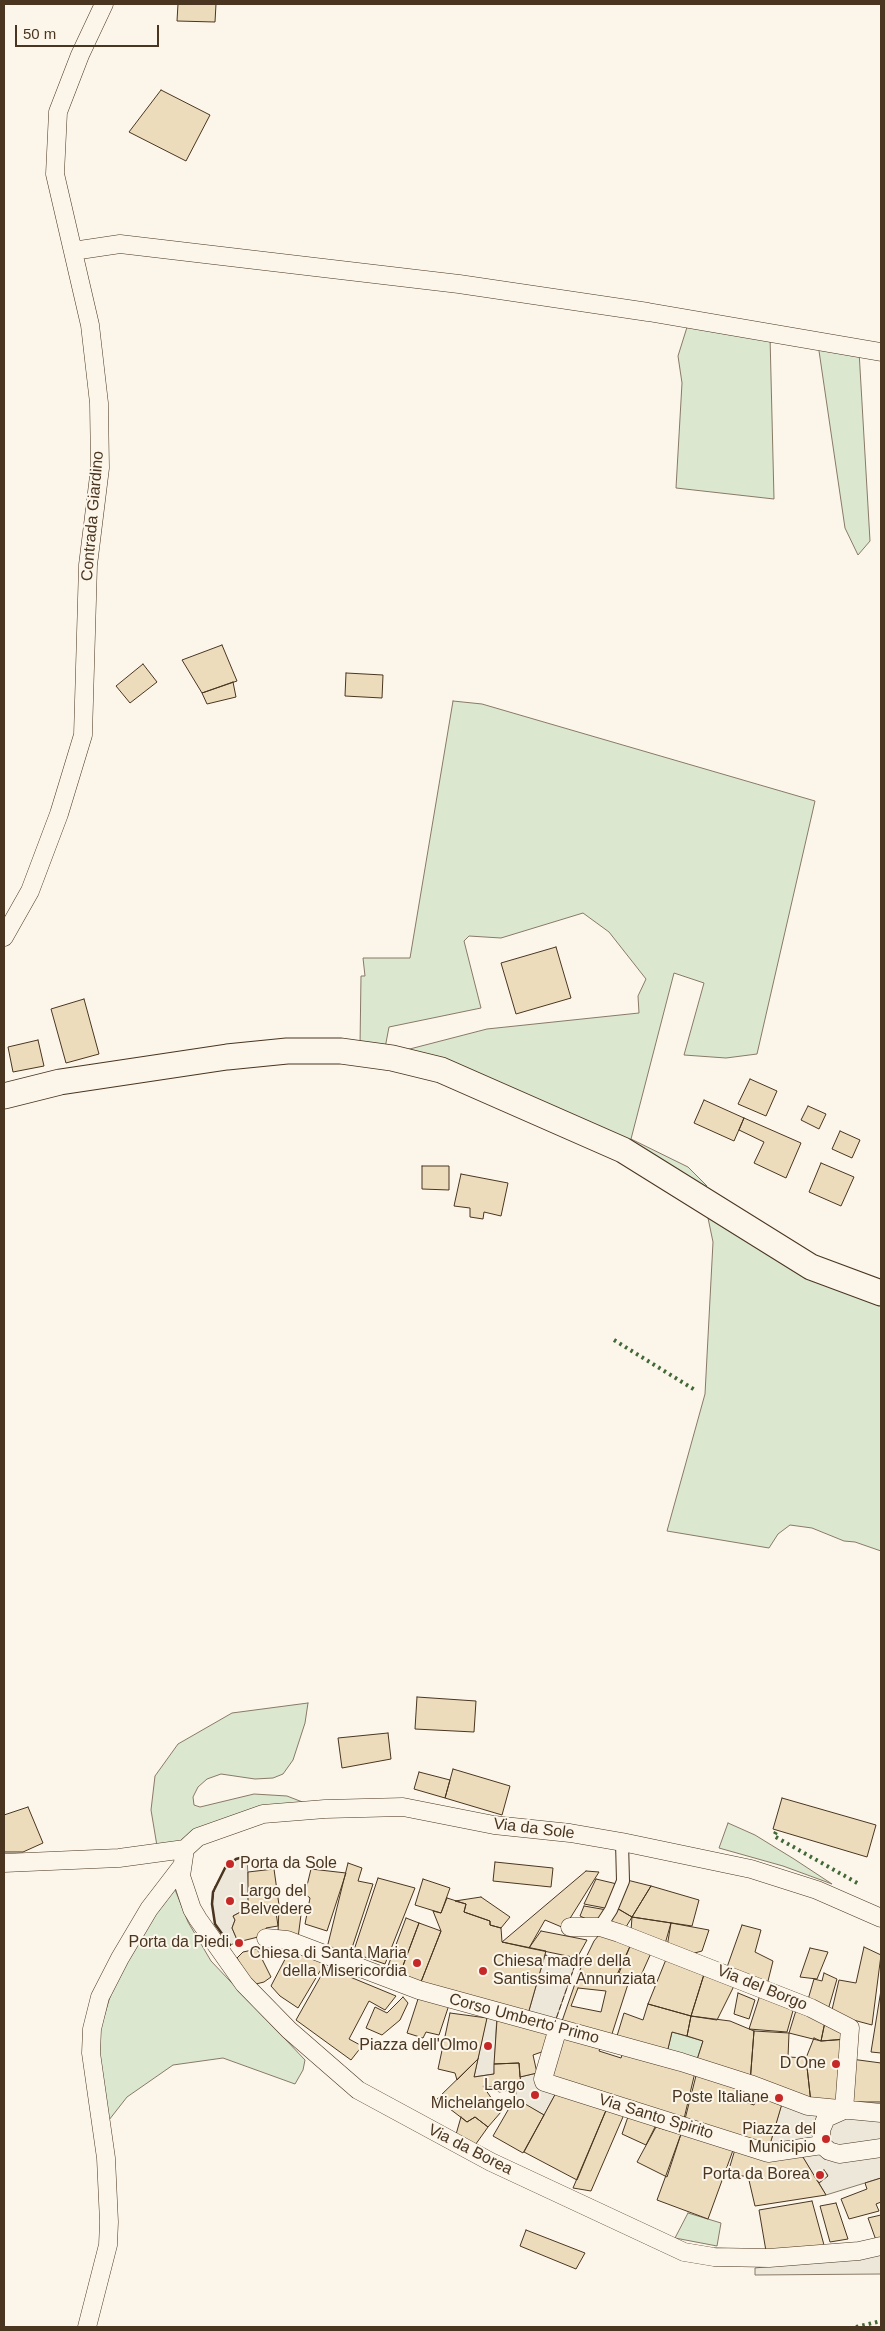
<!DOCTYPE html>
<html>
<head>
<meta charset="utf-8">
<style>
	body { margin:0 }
	#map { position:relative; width:885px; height:2331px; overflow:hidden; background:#fbf6e9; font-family:Helvetica,sans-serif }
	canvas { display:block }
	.frame { position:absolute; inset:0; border:5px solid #4a3520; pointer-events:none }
	.scale { position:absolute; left:15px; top:25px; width:144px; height:22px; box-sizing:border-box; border:2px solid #4a3520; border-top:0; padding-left:6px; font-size:15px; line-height:18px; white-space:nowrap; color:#4a3520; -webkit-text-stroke:4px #fbf6e9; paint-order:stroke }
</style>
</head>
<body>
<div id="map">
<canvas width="885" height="2331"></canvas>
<div class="frame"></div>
<div class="scale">50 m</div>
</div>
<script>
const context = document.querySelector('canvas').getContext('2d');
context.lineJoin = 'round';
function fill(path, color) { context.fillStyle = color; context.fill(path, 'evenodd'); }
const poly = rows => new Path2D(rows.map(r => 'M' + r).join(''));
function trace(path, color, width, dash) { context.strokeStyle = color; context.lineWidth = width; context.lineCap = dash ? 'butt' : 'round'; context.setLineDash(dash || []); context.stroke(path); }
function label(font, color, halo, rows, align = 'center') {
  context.font = font + ' Helvetica,sans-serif'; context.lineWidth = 4; context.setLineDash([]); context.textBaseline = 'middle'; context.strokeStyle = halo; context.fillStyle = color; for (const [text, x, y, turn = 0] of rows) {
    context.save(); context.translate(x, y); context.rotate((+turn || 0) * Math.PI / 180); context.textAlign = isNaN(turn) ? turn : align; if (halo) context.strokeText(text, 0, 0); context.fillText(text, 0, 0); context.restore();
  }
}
const green = poly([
	[688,324,770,336,774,499,676,488,682,383,678,356,688,324],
	[818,344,859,351,870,541,858,555,845,528,818,344],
	[453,701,482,704,815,801,757,1054,726,1058,684,1055,704,983,674,973,631,1139,688,1167,707,1186,695,1188,402,1051,487,1029,639,1013,638,996,646,979,609,932,583,913,501,938,469,936,464,941,481,1008,389,1027,385,1048,360,1046,361,976,365,976,363,958,410,958,453,701],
	[719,1214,881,1300,881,1551,855,1542,844,1541,812,1528,790,1525,778,1534,769,1548,667,1531,705,1394,713,1242,708,1218,719,1214],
	[308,1703,305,1723,293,1760,283,1774,273,1778,255,1779,221,1774,207,1779,198,1787,193,1797,194,1805,200,1807,254,1794,287,1796,305,1803,180,1842,157,1846,151,1810,155,1776,178,1744,232,1713,308,1703],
	[728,1823,755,1835,794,1859,832,1884,783,1866,719,1848,728,1823],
	[174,1887,188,1922,211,1961,305,2060,303,2070,295,2084,223,2058,173,2065,127,2097,109,2120,99,2074,100,2030,115,1980,143,1930,174,1887],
	[672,2032,703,2041,695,2066,666,2057,672,2032],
	[688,2213,721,2223,717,2246,675,2238,688,2213]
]);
fill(green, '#dce7d0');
trace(green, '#887966', 1);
const parking = poly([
	[247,1856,249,1897,248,1908,233,1916,235,1920,232,1928,238,1942,230,1945,215,1924,212,1904,213,1892,225,1868,236,1859,247,1856],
	[545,1955,576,1962,555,2022,528,2014,545,1955],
	[488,2011,497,2013,494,2074,474,2077,488,2011],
	[537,2073,557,2091,544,2115,515,2099,517,2088,521,2087,520,2077,537,2073],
	[784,2096,881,2105,881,2178,826,2195,819,2183,828,2175,824,2170,814,2176,798,2149,768,2151,784,2096],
	[881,2254,881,2274,755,2275,755,2268,881,2254]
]);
fill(parking, '#ede7d9');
trace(parking, '#887966', 1);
const building = poly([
	[178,4,216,4,215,22,177,21,178,4],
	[161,90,210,115,186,161,129,132,161,90],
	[222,645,237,681,202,693,182,660,222,645],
	[143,664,157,682,130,703,116,686,143,664],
	[346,673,383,675,382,698,345,696,346,673],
	[233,682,236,697,207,704,202,693,233,682],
	[556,947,571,998,516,1014,501,963,556,947],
	[84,999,99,1054,66,1063,51,1009,84,999],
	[38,1040,44,1066,13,1072,8,1047,38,1040],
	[750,1079,777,1091,766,1116,738,1104,750,1079],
	[704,1100,744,1118,734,1141,694,1123,704,1100],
	[808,1106,826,1114,819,1129,801,1120,808,1106],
	[744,1118,801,1143,786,1178,754,1163,764,1142,739,1130,744,1118],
	[840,1131,860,1140,852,1158,832,1149,840,1131],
	[821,1163,854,1177,841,1206,809,1192,821,1163],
	[422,1166,449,1166,449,1190,422,1189,422,1166],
	[461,1174,508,1183,501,1216,484,1212,483,1219,470,1217,470,1208,454,1206,461,1174],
	[417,1697,476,1701,474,1732,415,1729,417,1697],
	[388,1733,391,1759,342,1768,338,1738,388,1733],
	[453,1769,510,1786,502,1815,445,1798,453,1769],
	[419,1772,450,1780,445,1798,414,1789,419,1772],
	[782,1798,876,1825,867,1857,773,1829,782,1798],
	[28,1807,43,1843,23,1852,4,1852,4,1815,28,1807],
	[495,1862,553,1868,551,1887,493,1881,495,1862],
	[348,1863,362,1868,358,1881,373,1884,348,1960,326,1952,348,1863],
	[274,1869,279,1905,260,1908,261,1914,276,1912,278,1926,266,1928,266,1935,238,1942,232,1928,235,1920,233,1916,248,1908,248,1872,274,1869],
	[311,1869,346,1873,327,1931,305,1924,310,1898,305,1894,311,1869],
	[586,1871,599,1872,564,1928,545,1920,529,1948,502,1942,586,1871],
	[378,1878,415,1888,385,1964,353,1953,378,1878],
	[423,1879,450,1888,441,1913,415,1905,423,1879],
	[596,1879,617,1884,610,1909,584,1904,596,1879],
	[627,1880,651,1886,632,1917,615,1907,627,1880],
	[651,1886,699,1900,692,1926,632,1917,651,1886],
	[481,1897,510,1917,501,1928,490,1925,490,1921,464,1912,466,1904,455,1901,481,1897],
	[447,1898,466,1904,464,1912,490,1921,490,1925,501,1928,502,1942,546,1951,528,2014,419,1987,441,1931,433,1911,441,1913,447,1898],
	[279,1906,302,1907,298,1938,278,1933,279,1906],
	[584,1906,607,1910,597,1924,580,1916,584,1906],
	[615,1907,632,1917,623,1932,606,1923,615,1907],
	[632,1917,671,1923,665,1944,631,1931,632,1917],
	[406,1918,419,1923,398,1979,385,1974,406,1918],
	[419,1923,441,1931,419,1987,398,1979,419,1923],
	[671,1923,709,1930,702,1951,687,1955,667,1947,671,1923],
	[742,1925,761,1930,755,1952,773,1961,766,1989,726,1970,742,1925],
	[603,1930,631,1944,616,1977,578,1974,594,1941,603,1930],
	[541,1931,587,1940,577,1958,529,1948,541,1931],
	[293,1944,326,1961,298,2008,280,1996,271,1986,293,1944],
	[631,1944,651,1953,638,1982,619,1973,631,1944],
	[864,1947,881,1955,872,2025,831,2014,839,1980,856,1983,864,1947],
	[810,1948,828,1952,817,1979,800,1977,810,1948],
	[257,1949,271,1977,264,1982,252,1985,237,1958,243,1952,257,1949],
	[669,1952,706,1968,691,2016,648,2004,669,1952],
	[326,1967,396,1996,385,2010,369,2001,349,2039,362,2046,351,2060,296,2020,326,1967],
	[706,1968,737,1980,717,2020,691,2016,706,1968],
	[824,1973,837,1979,828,2010,807,2003,814,1979,822,1981,824,1973],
	[578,1975,629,1981,610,2040,560,2027,578,1975],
	[578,1988,606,1991,601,2012,571,2006,578,1988],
	[881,1990,881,2053,871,2052,881,1990],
	[738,1993,755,2000,749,2019,734,2014,738,1993],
	[760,1995,794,2007,787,2032,749,2029,760,1995],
	[419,1996,449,2005,439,2035,426,2032,423,2038,407,2033,419,1996],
	[403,1997,408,2003,400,2020,382,2035,366,2028,375,2007,387,2013,403,1997],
	[648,2004,691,2016,687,2036,672,2032,666,2057,617,2036,624,2013,643,2020,648,2004],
	[798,2004,826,2017,821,2041,789,2033,798,2004],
	[450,2013,487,2018,478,2059,457,2080,455,2073,438,2069,450,2013],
	[691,2016,730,2021,754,2031,750,2083,695,2066,703,2041,687,2036,691,2016],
	[826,2017,849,2039,821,2041,826,2017],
	[497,2020,550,2032,550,2049,533,2055,537,2073,520,2077,519,2063,494,2064,497,2020],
	[559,2029,601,2046,599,2051,621,2058,625,2047,696,2068,683,2123,547,2081,559,2029],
	[754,2031,789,2033,788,2057,806,2058,811,2103,750,2083,754,2031],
	[814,2038,821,2041,845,2039,838,2104,811,2103,806,2058,814,2038],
	[478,2059,474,2077,494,2074,494,2064,519,2063,521,2088,499,2092,493,2087,483,2086,501,2112,488,2127,475,2117,467,2122,437,2099,478,2059],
	[851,2059,881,2063,881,2102,849,2102,851,2059],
	[698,2068,784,2097,768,2151,684,2123,698,2068],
	[748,2092,758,2095,754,2105,745,2102,748,2092],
	[557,2091,607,2108,577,2180,524,2152,557,2091],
	[515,2098,544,2115,523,2153,493,2136,515,2098],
	[607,2108,626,2110,591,2191,573,2188,607,2108],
	[630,2111,658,2121,646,2145,622,2134,630,2111],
	[461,2117,467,2122,475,2117,488,2127,473,2148,455,2138,461,2117],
	[656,2127,681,2134,667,2177,637,2162,656,2127],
	[681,2134,736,2142,708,2219,657,2200,681,2134],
	[736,2146,798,2149,826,2195,755,2206,748,2176,727,2176,736,2146],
	[824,2170,828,2176,819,2183,814,2176,824,2170],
	[881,2178,881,2202,876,2204,879,2211,849,2219,841,2199,867,2189,865,2183,881,2178],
	[812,2201,824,2245,767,2257,759,2210,812,2201],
	[836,2203,848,2239,830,2242,820,2206,836,2203],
	[881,2215,881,2242,877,2243,868,2218,881,2215],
	[526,2230,585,2253,576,2269,520,2246,526,2230]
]);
fill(building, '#ecdcbc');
trace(building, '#4a3520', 1);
const pedestrian = poly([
	[600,1927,611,1910,623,1881,622,1842]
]);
const minor = poly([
	[73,251,120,244,459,284,648,312,881,352],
	[4,937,30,891,59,814,83,735,88,565,100,468,99,403,90,325,55,174,58,112,80,55,104,4],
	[185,1849,181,1876,192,1909,198,1919,244,1984,289,2030,358,2090,491,2162,684,2252,714,2257,769,2258,859,2251,881,2246],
	[185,1849,198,1837,263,1814,325,1809,403,1807,494,1825,570,1833,622,1842,751,1869,817,1890,881,1918],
	[4,1863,119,1858,185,1849],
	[570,1927,600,1927,619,1933,811,2008,850,2028,844,2110],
	[266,1938,287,1940,419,1990,681,2062,750,2084,808,2106,881,2113],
	[558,2028,543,2079,544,2082,768,2153,822,2145],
	[844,2110,826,2118,821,2130,822,2145,829,2151,839,2154,881,2148],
	[87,2327,108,2245,109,2222,106,2158,91,2053,92,2029,100,1997,120,1958,149,1909,182,1866]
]);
const secondary = poly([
	[4,1096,60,1082,227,1057,287,1051,341,1051,392,1058,441,1070,623,1150,811,1267,881,1293]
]);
trace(pedestrian, '#4a3520', 14);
trace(minor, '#4a3520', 19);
trace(secondary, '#4a3520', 27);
trace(pedestrian, '#fbf6e9', 12);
trace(minor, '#fbf6e9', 18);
trace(secondary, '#fbf6e9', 25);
trace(poly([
	[614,1340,695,1390],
	[776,1832,774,1836,859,1884],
	[856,2327,881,2321]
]), '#436837', 4, [2.5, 4]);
trace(poly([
	[215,1886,212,1904,215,1924,230,1945],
	[545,1955,576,1962,555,2022]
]), '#4a3520', 1, [6, 2.5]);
trace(poly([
	[230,1945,215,1924,212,1904,213,1892,225,1868,236,1859,247,1856]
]), '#4a3520', 2.5);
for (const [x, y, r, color] of [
	[230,1864,5,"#c62828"],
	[230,1901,5,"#c62828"],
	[239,1943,5,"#c62828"],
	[417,1963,5,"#c62828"],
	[483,1971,5,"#c62828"],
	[488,2046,5,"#c62828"],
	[836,2064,5,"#c62828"],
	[535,2095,5,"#c62828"],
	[779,2098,5,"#c62828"],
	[826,2139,5,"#c62828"],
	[820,2175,5,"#c62828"]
]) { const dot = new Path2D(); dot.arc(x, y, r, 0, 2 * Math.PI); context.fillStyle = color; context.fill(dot); trace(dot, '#fbf6e9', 2); }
label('16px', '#4a3520', '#fbf6e9', [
	["Contrada Giardino",93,516,-85],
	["Via da Sole",534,1829,7],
	["Via del Borgo",762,1988,22],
	["Corso Umberto Primo",524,2019,15],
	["Via Santo Spirito",656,2117,17],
	["Via da Borea",470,2150,27]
]);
label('16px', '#4a3520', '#fbf6e9', [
	["Porta da Sole",240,1864,"left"],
	["Largo del",240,1892,"left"],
	["Belvedere",240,1910,"left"],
	["Porta da Piedi",229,1943],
	["Chiesa di Santa Maria",407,1954],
	["della Misericordia",407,1972],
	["Chiesa madre della",493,1962,"left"],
	["Santissima Annunziata",493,1980,"left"],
	["Piazza dell'Olmo",478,2046],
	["D One",826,2064],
	["Largo",525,2086],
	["Michelangelo",525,2104],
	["Poste Italiane",769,2098],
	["Piazza del",816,2130],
	["Municipio",816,2148],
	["Porta da Borea",810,2175]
], 'right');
</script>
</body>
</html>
